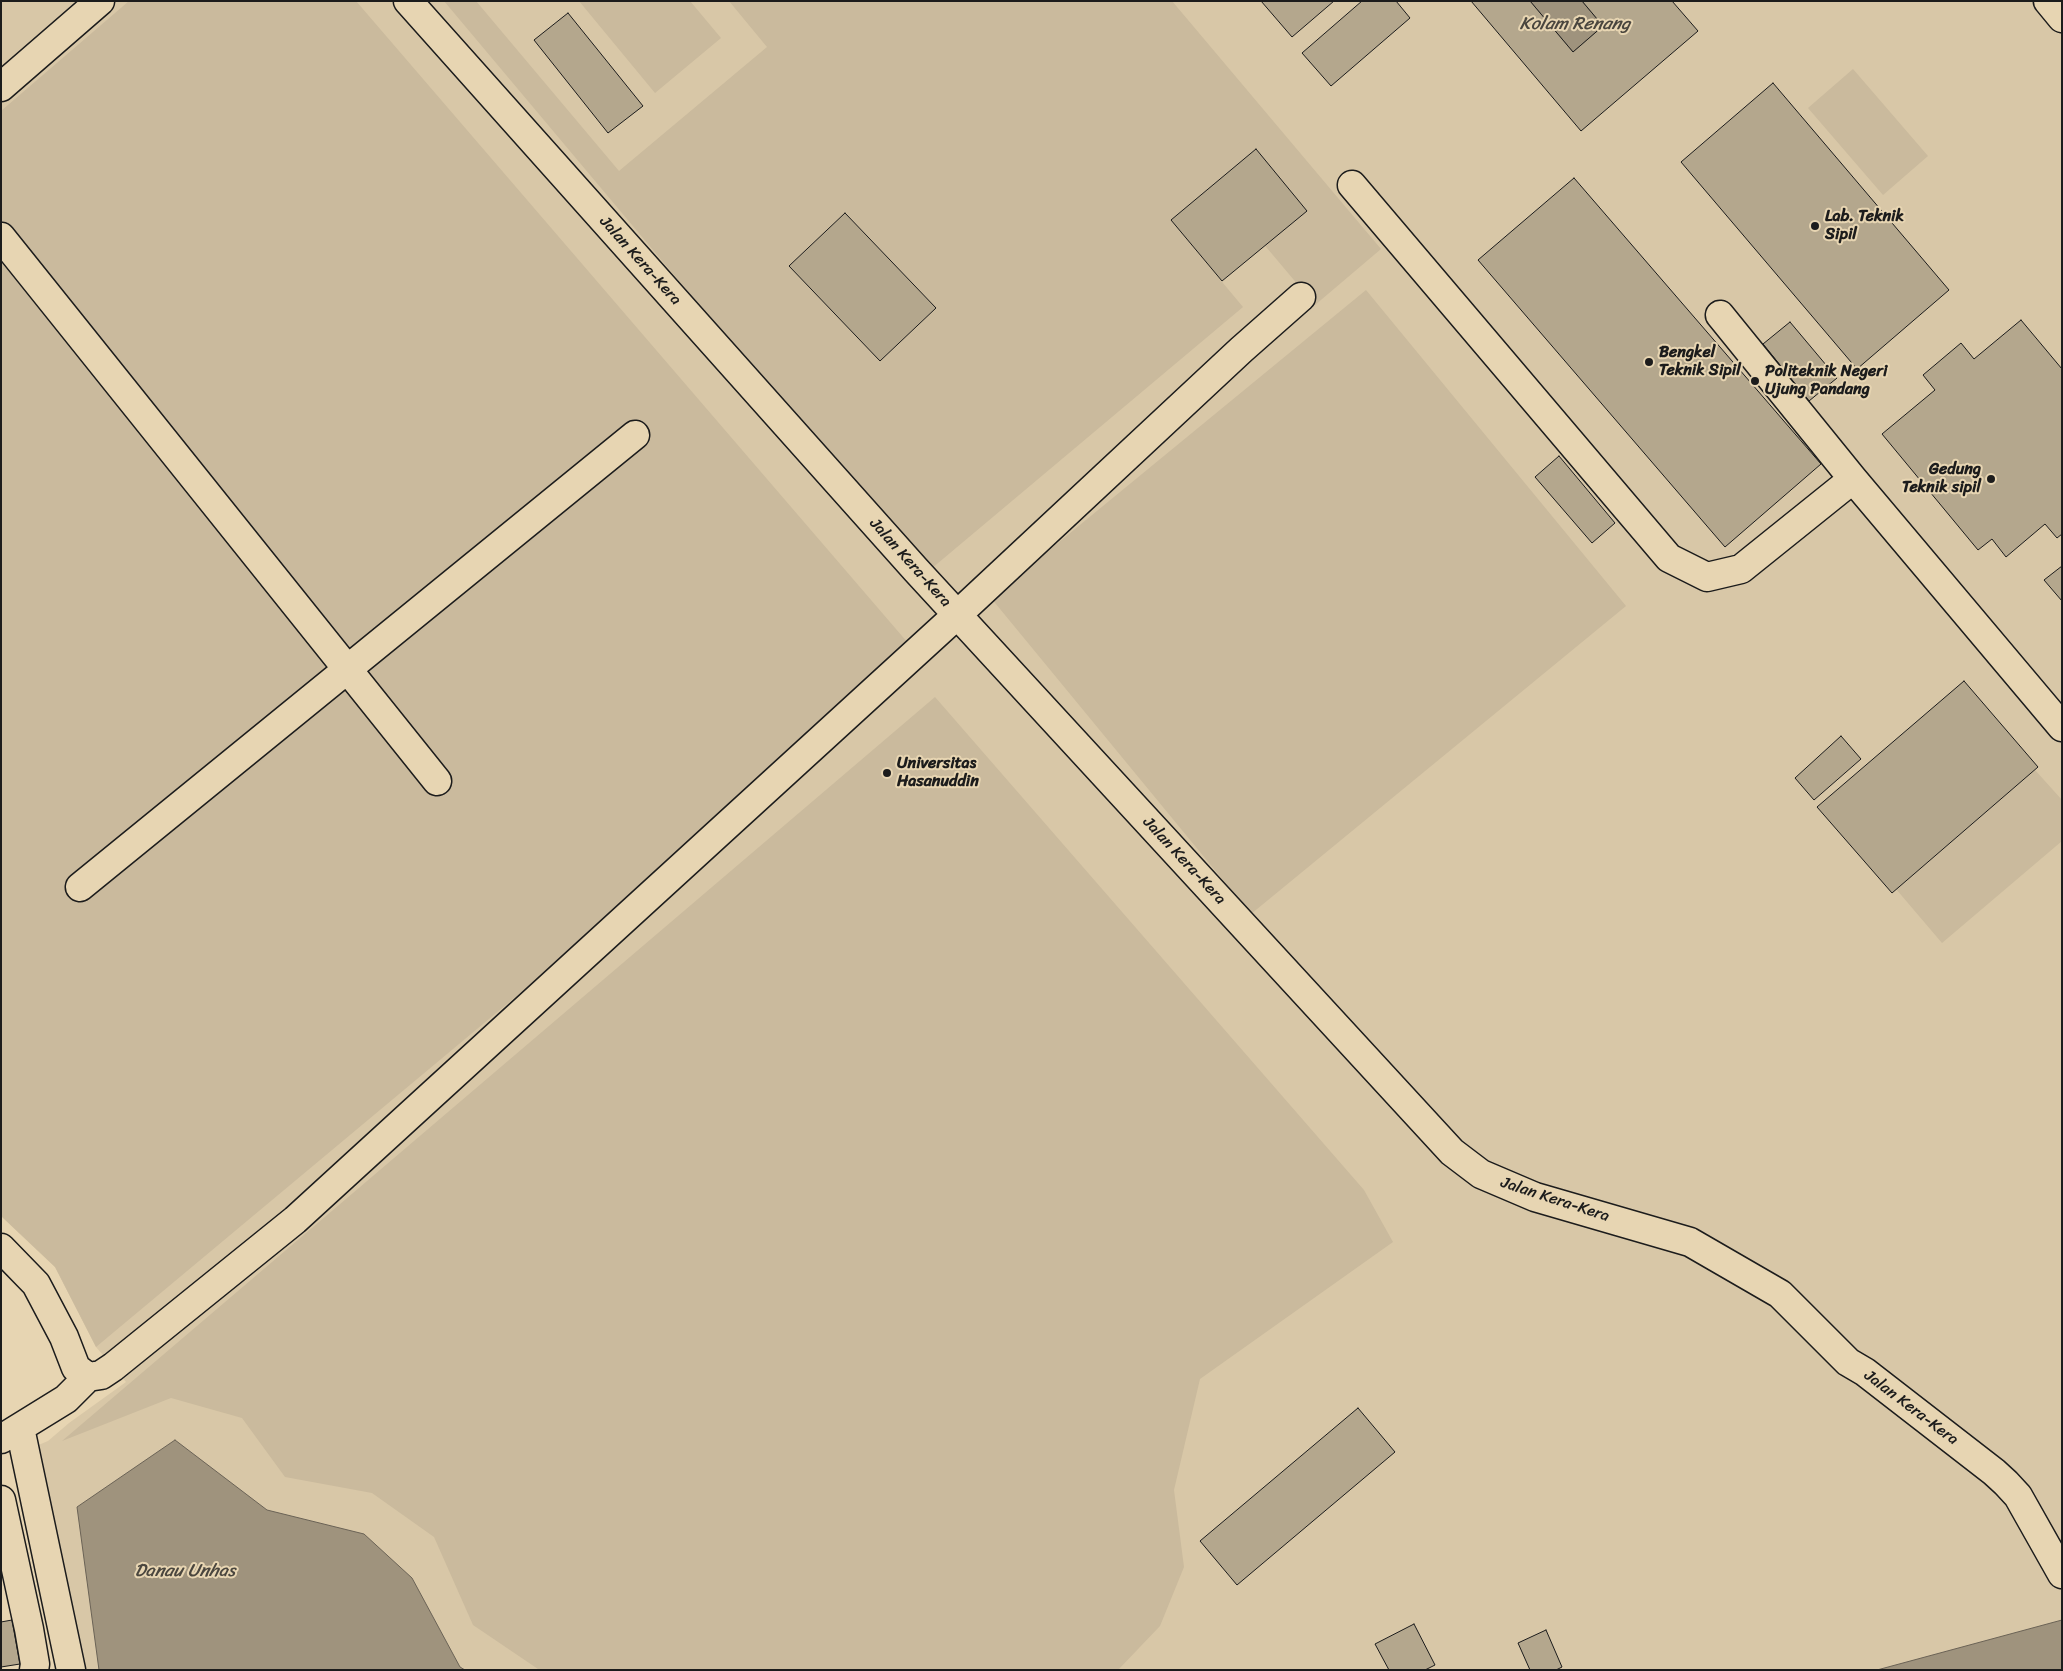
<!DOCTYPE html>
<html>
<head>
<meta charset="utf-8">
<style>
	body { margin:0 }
	#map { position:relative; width:2063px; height:1671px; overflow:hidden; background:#e7d5b2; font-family:Sriracha,sans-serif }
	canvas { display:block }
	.frame { position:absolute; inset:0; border:2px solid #1c1c1c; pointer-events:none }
</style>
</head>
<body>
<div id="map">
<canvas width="2063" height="1671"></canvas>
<div class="frame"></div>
</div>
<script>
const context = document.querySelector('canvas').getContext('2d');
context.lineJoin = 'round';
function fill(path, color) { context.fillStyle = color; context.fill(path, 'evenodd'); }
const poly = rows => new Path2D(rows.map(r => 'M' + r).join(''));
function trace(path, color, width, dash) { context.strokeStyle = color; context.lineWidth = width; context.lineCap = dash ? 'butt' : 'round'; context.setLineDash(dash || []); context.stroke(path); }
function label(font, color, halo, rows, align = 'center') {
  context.font = font + ' Sriracha,sans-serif'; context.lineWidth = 4; context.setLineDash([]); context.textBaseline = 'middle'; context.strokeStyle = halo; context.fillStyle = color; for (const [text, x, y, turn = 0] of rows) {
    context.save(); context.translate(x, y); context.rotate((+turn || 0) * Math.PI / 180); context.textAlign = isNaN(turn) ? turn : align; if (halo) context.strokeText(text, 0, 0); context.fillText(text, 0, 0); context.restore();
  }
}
fill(poly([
	[1,1,2062,1,2062,1670,56,1670,10,1457,48,1441,69,1423,126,1382,96,1347,55,1267,1,1216]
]), '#d8c7a7');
fill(poly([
	[129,1,356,1,908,643,580,943,96,1347,55,1267,1,1216,1,111],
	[444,1,476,1,619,171,767,47,729,1,1172,1,1381,249,1315,305,1235,210,1192,246,1243,307,925,574],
	[579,1,690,1,721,38,655,93],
	[1853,69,1928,156,1883,195,1808,108],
	[1366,290,1626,606,1251,914,991,598],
	[935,697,1364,1190,1393,1242,1200,1379,1174,1490,1184,1567,1160,1626,1118,1670,538,1669,473,1625,434,1537,372,1493,285,1477,242,1418,171,1398,62,1441],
	[2035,770,2062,800,2062,841,1942,943,1896,889]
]), '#caba9d');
const water = poly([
	[1530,1,1582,1,1603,26,1573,52,1530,1],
	[175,1440,267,1510,364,1534,412,1578,460,1667,465,1670,99,1670,77,1507,175,1440],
	[2062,1620,2062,1670,1877,1670,2062,1620]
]);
fill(water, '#9f937d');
trace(water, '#6b6356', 1);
const building = poly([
	[1261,1,1334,1,1292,37,1261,1],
	[1362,1,1396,1,1410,18,1331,86,1302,53,1362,1],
	[1471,1,1530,1,1573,52,1603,26,1582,1,1672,1,1698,31,1581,131,1471,1],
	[568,13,643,106,608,133,534,40,568,13],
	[1773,83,1949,290,1857,369,1681,162,1773,83],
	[1256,149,1307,211,1222,281,1171,220,1256,149],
	[1574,178,1821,464,1725,547,1478,260,1574,178],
	[845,213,936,308,880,361,789,266,845,213],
	[2021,320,2062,369,2062,534,2057,538,2045,524,2006,557,1992,539,1978,550,1882,434,1935,390,1923,375,1961,343,1974,359,2021,320],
	[1790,322,1837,378,1809,401,1763,344,1790,322],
	[1559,456,1615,523,1592,543,1535,477,1559,456],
	[2062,566,2062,601,2044,580,2062,566],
	[1964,681,2038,767,1892,893,1817,807,1964,681],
	[1841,736,1861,759,1814,800,1795,778,1841,736],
	[1358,1408,1395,1452,1237,1585,1200,1541,1358,1408],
	[12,1620,20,1664,1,1667,1,1622,12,1620],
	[1414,1624,1435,1665,1425,1670,1389,1670,1375,1644,1414,1624],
	[1546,1630,1562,1667,1556,1670,1530,1670,1518,1643,1546,1630]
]);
fill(building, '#b4a78d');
trace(building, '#1c1c1c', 1);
const minor = poly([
	[408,1,916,570,1452,1152,1481,1174,1535,1197,1690,1242,1780,1294,1848,1362,1865,1372,1994,1472,2006,1483,2018,1496,2062,1574],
	[2048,1,2062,18],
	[1,87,100,1],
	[1352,185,1669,558,1707,577,1741,569,1853,479],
	[1,237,437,781],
	[1720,315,1853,479,2062,727],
	[80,887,635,435],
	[1,1248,36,1284,64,1337,76,1368,88,1377],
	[20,1428,71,1670],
	[1,1439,66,1399,88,1377,101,1375,113,1367,295,1220,957,615,1241,350,1301,297],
	[1,1500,29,1629,35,1664,34,1670]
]);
trace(minor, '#1c1c1c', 31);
trace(minor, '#e7d5b2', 28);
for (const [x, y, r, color] of [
	[1815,226,5,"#1c1c1c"],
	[1649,362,5,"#1c1c1c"],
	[1755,381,5,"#1c1c1c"],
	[1991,479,5,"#1c1c1c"],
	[887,773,5,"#1c1c1c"]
]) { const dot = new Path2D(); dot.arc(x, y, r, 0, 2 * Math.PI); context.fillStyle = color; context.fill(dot); trace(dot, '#e7d5b2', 2); }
label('bold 16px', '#1c1c1c', '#e7d5b2', [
	["Lab. Teknik",1825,217],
	["Sipil",1825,235],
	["Bengkel",1659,353],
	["Teknik Sipil",1659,371],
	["Politeknik Negeri",1765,372],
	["Ujung Pandang",1765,390],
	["Gedung",1981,470,"right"],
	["Teknik sipil",1981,488,"right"],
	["Universitas",897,764],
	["Hasanuddin",897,782]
], 'left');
label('16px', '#1c1c1c', '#e7d5b2', [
	["Jalan Kera-Kera",640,261,48],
	["Jalan Kera-Kera",910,563,48],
	["Jalan Kera-Kera",1184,861,47],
	["Jalan Kera-Kera",1555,1200,18],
	["Jalan Kera-Kera",1911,1408,37]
]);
label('italic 18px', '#4a463e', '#e7d5b2', [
	["Kolam Renang",1575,24],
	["Danau Unhas",185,1571]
]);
</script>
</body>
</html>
